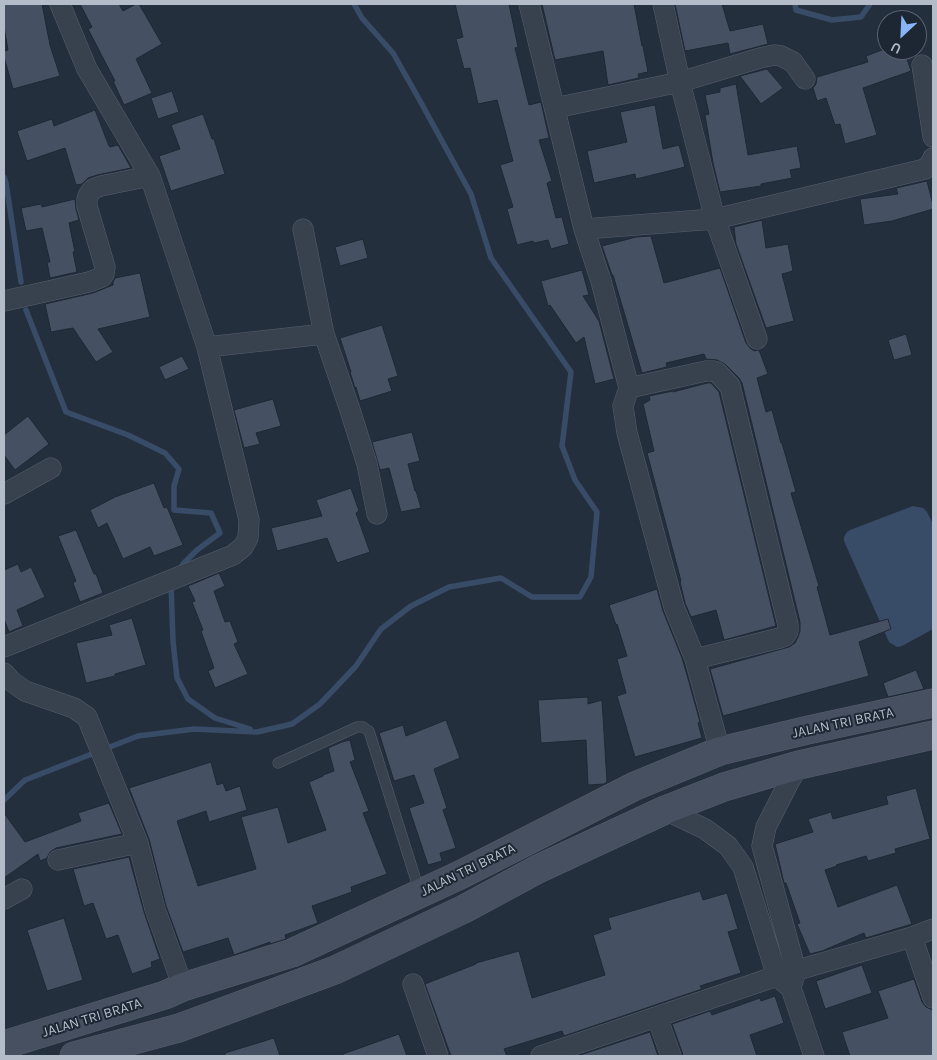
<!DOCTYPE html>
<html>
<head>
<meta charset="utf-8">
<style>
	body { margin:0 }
	#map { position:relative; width:937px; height:1060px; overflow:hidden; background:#242f3e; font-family:Karla,sans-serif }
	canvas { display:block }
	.frame { position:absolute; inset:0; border:5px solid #b4bcc9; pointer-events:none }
	.north { position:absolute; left:877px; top:10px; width:50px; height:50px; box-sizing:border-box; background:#1d2633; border:1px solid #59626f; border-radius:50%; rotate:205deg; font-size:14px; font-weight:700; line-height:20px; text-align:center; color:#b4bcc9 }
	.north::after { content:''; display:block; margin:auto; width:18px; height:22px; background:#8ab4f8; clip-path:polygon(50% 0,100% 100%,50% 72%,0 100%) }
</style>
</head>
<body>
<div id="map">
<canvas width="937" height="1060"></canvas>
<div class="frame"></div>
<div class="north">U</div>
</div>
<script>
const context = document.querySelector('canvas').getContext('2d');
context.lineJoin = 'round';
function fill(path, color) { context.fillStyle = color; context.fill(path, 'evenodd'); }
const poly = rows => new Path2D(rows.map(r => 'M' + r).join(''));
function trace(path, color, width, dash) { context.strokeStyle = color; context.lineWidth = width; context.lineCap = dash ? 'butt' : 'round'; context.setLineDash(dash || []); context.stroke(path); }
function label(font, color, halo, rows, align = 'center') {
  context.font = font + ' Karla,sans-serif'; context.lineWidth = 4; context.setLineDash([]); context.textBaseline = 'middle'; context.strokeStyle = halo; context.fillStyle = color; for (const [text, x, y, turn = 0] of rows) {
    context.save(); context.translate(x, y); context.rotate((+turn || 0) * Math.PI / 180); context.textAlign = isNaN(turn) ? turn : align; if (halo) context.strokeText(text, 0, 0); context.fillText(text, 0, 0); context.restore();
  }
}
fill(poly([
	[913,506,923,508,927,512,933,524,933,629,902,646,897,647,889,642,844,541,844,537,847,532,850,530]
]), '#394c67');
trace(poly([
	[795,4,796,10,832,20,861,17,870,4],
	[4,177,6,183,21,282],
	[26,310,66,412,128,435,165,453,179,469,174,486,174,510,211,513,220,533,197,550,183,564,180,569],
	[171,584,173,641,177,678,188,699,215,718,250,729],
	[4,800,25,780,138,736,194,729,257,732,292,724,320,704,356,666,381,629,411,606,449,587,501,578,532,597,580,597,591,577,597,512,575,480,562,446,571,372,491,258,471,194,419,99,393,53,362,18,354,4]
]), '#394c67', 5.5);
const building = poly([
	[4,4,42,4,50,45,60,76,13,89,4,57,4,51,8,50,4,27,4,4],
	[80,4,119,4,123,11,136,4,139,4,162,44,136,59,152,93,124,105,113,81,115,81,88,29,92,27,80,4],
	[455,4,509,4,518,47,515,48,529,105,541,102,549,138,539,140,552,181,547,183,556,218,562,217,569,244,551,249,548,240,534,243,533,241,517,245,507,209,513,207,500,165,513,161,497,100,478,104,470,68,464,69,456,39,463,37,455,4],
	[542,4,634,4,642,46,643,46,648,72,638,74,639,78,608,85,603,51,555,60,542,4],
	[675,4,722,4,730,31,763,24,768,44,730,54,728,43,685,51,675,4],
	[882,50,904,50,911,71,863,88,877,135,845,144,840,124,835,125,826,98,817,101,813,88,816,84,817,77,868,62,866,56,882,50],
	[767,69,783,88,761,104,740,76,767,69],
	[736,84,748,155,797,146,801,168,790,170,792,178,761,184,761,186,720,192,713,163,705,115,709,114,705,95,720,92,720,88,736,84],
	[172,91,179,112,158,119,151,98,172,91],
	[655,105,663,149,679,145,685,167,636,179,635,174,594,183,587,151,627,142,620,112,655,105],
	[95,110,109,146,110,147,118,145,131,168,97,175,88,178,82,184,76,185,65,148,27,161,17,131,52,119,54,126,95,110],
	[203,114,212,139,214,139,225,174,171,191,159,156,180,149,171,125,203,114],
	[927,181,933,205,933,209,892,221,864,225,860,199,898,194,896,188,927,181],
	[75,199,76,209,79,220,69,223,75,252,73,252,77,272,50,278,47,262,50,262,42,228,26,231,21,208,41,204,42,207,75,199],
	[762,220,766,248,788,244,793,271,782,274,794,321,766,328,736,244,734,227,762,220],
	[651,236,664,283,720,268,746,343,750,348,754,351,759,350,768,374,757,378,766,412,772,410,781,443,782,443,796,492,791,493,819,586,817,587,830,635,888,619,891,629,859,642,869,676,723,716,710,669,789,647,795,643,798,637,800,631,800,622,742,383,739,378,725,364,717,360,706,359,704,354,666,363,667,367,642,373,613,275,612,275,602,246,636,237,651,236],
	[363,239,368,258,340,266,335,247,363,239],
	[582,270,589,295,583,296,599,321,614,379,595,384,584,337,576,343,550,305,548,306,541,281,582,270],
	[140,273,150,317,98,329,113,352,96,362,73,328,51,332,45,304,93,293,113,285,113,282,115,278,140,273],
	[382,325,398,376,388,379,392,391,360,401,356,387,355,388,350,372,351,372,340,338,382,325],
	[906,334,912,355,894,360,888,340,906,334],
	[182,356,189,369,165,380,159,367,182,356],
	[707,383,711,383,719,392,776,626,724,640,716,610,691,617,685,603,680,582,681,581,647,453,654,451,643,404,650,400,649,396,673,391,673,392,707,383],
	[273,399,281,426,256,433,260,444,244,448,234,410,273,399],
	[28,416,49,444,15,470,4,455,4,435,28,416],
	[412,432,420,461,408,464,415,491,416,491,421,508,401,512,389,468,380,470,372,442,412,432],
	[154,483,164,508,167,507,183,545,154,556,150,547,123,559,107,523,98,528,90,510,115,497,154,483],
	[351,488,359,511,356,513,370,552,337,563,327,538,277,551,271,528,322,516,316,500,351,488],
	[76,530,94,574,96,574,103,593,80,602,73,583,76,581,58,536,76,530],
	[18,564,21,572,31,567,45,597,17,610,23,626,9,632,4,619,4,570,18,564],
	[219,573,225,586,214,591,225,622,230,621,238,642,234,644,248,674,215,688,208,671,214,668,201,631,203,630,192,602,195,601,188,586,219,573],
	[657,589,663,611,682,658,687,675,700,722,698,723,702,738,635,757,617,696,626,693,617,659,627,656,617,624,616,625,609,605,657,589],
	[132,618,146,665,115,674,115,676,86,683,76,643,112,635,109,625,132,618],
	[916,670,924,689,888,697,883,683,916,670],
	[588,697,588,704,602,700,607,782,604,784,588,785,586,740,541,743,538,700,588,697],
	[446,720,460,758,434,769,447,808,443,810,456,848,440,853,442,861,428,865,409,808,424,803,414,775,394,781,379,733,403,725,406,736,446,720],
	[350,740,355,760,350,762,369,811,363,813,387,874,351,887,352,892,312,906,318,923,285,935,286,939,270,944,270,942,234,955,228,938,183,952,166,906,149,839,129,788,211,762,217,785,223,783,226,791,240,786,247,810,209,822,206,811,177,821,198,886,256,869,241,817,278,807,288,843,326,830,309,782,323,776,323,775,334,771,328,748,342,742,350,740],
	[916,788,930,839,895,849,896,853,868,861,866,856,836,865,837,866,825,870,838,907,897,885,912,924,866,938,864,933,822,951,810,954,797,924,800,923,786,883,784,883,775,844,813,832,808,819,831,812,833,819,888,804,886,796,916,788],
	[109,803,122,834,56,848,50,852,47,858,40,861,38,854,4,878,4,813,25,842,81,821,78,813,109,803],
	[129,857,144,912,160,959,151,962,152,967,132,974,118,935,106,939,93,903,84,906,73,869,129,857],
	[700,891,703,900,727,893,738,929,728,932,741,973,700,986,702,989,564,1036,562,1031,504,1049,507,1056,451,1056,425,984,476,964,476,963,519,951,532,998,605,975,593,935,611,929,608,918,700,891],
	[64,918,83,980,47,991,27,930,64,918],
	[862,965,872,993,825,1009,816,981,862,965],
	[914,979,922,1002,926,1007,933,1010,933,1056,850,1056,842,1032,888,1018,878,991,914,979],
	[775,996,784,1023,750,1035,757,1056,683,1056,682,1052,672,1024,710,1011,712,1015,760,998,761,1001,775,996],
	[650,1032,658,1056,577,1056,650,1032],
	[399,1034,407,1056,343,1056,343,1054,399,1034],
	[274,1038,280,1056,225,1056,225,1053,274,1038]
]);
fill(building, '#455162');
trace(building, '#1f2835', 1);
const lane = poly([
	[278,763,357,727,363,727,369,731,420,893]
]);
const street = poly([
	[529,4,584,229,601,281,629,388,623,406,627,433,674,607,695,659,720,751],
	[663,4,680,82,715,219,757,339],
	[922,65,933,137],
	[555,108,680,82,760,58,774,55,781,56,793,62,805,79],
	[303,229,324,334,350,410,367,464,377,514],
	[584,229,715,219,925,169,931,163,933,158],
	[4,301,89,282,102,277,104,274,105,267,87,206,87,199,89,194,93,189,101,186,150,176],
	[207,347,324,334],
	[629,388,706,371,714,371,717,372,730,386,788,625,788,631,785,636,780,638,695,659],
	[4,494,51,468],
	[4,647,233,555,243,547,248,538,249,520,207,347,150,176,87,69,60,4],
	[4,673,11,681,25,691,74,708,87,717,138,843],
	[665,810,705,829,728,846,743,867,777,976,791,988,814,1056],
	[58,860,138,843,155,909,183,987],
	[4,899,22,889],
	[912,937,933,998],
	[413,984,438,1056],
	[792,984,796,971,762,846,766,827,790,780,799,765],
	[657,1017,671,1056],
	[541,1056,777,976,912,937,933,929]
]);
const secondary = poly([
	[4,1045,165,995,183,987,292,953,460,875,635,786,720,751,808,730,933,703],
	[74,1056,179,1028,335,970,464,909,538,869,665,810,724,787,799,765,933,735]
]);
trace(lane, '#565f6c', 11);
trace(street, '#565f6c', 21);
trace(secondary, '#565f6c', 29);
trace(lane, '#38414e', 10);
trace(street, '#38414e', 20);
trace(secondary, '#465061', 28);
label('14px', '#b4bcc9', '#1d2633', [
	["JALAN TRI BRATA",843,723,-12],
	["JALAN TRI BRATA",468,870,-26],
	["JALAN TRI BRATA",92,1018,-17]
]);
</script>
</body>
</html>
